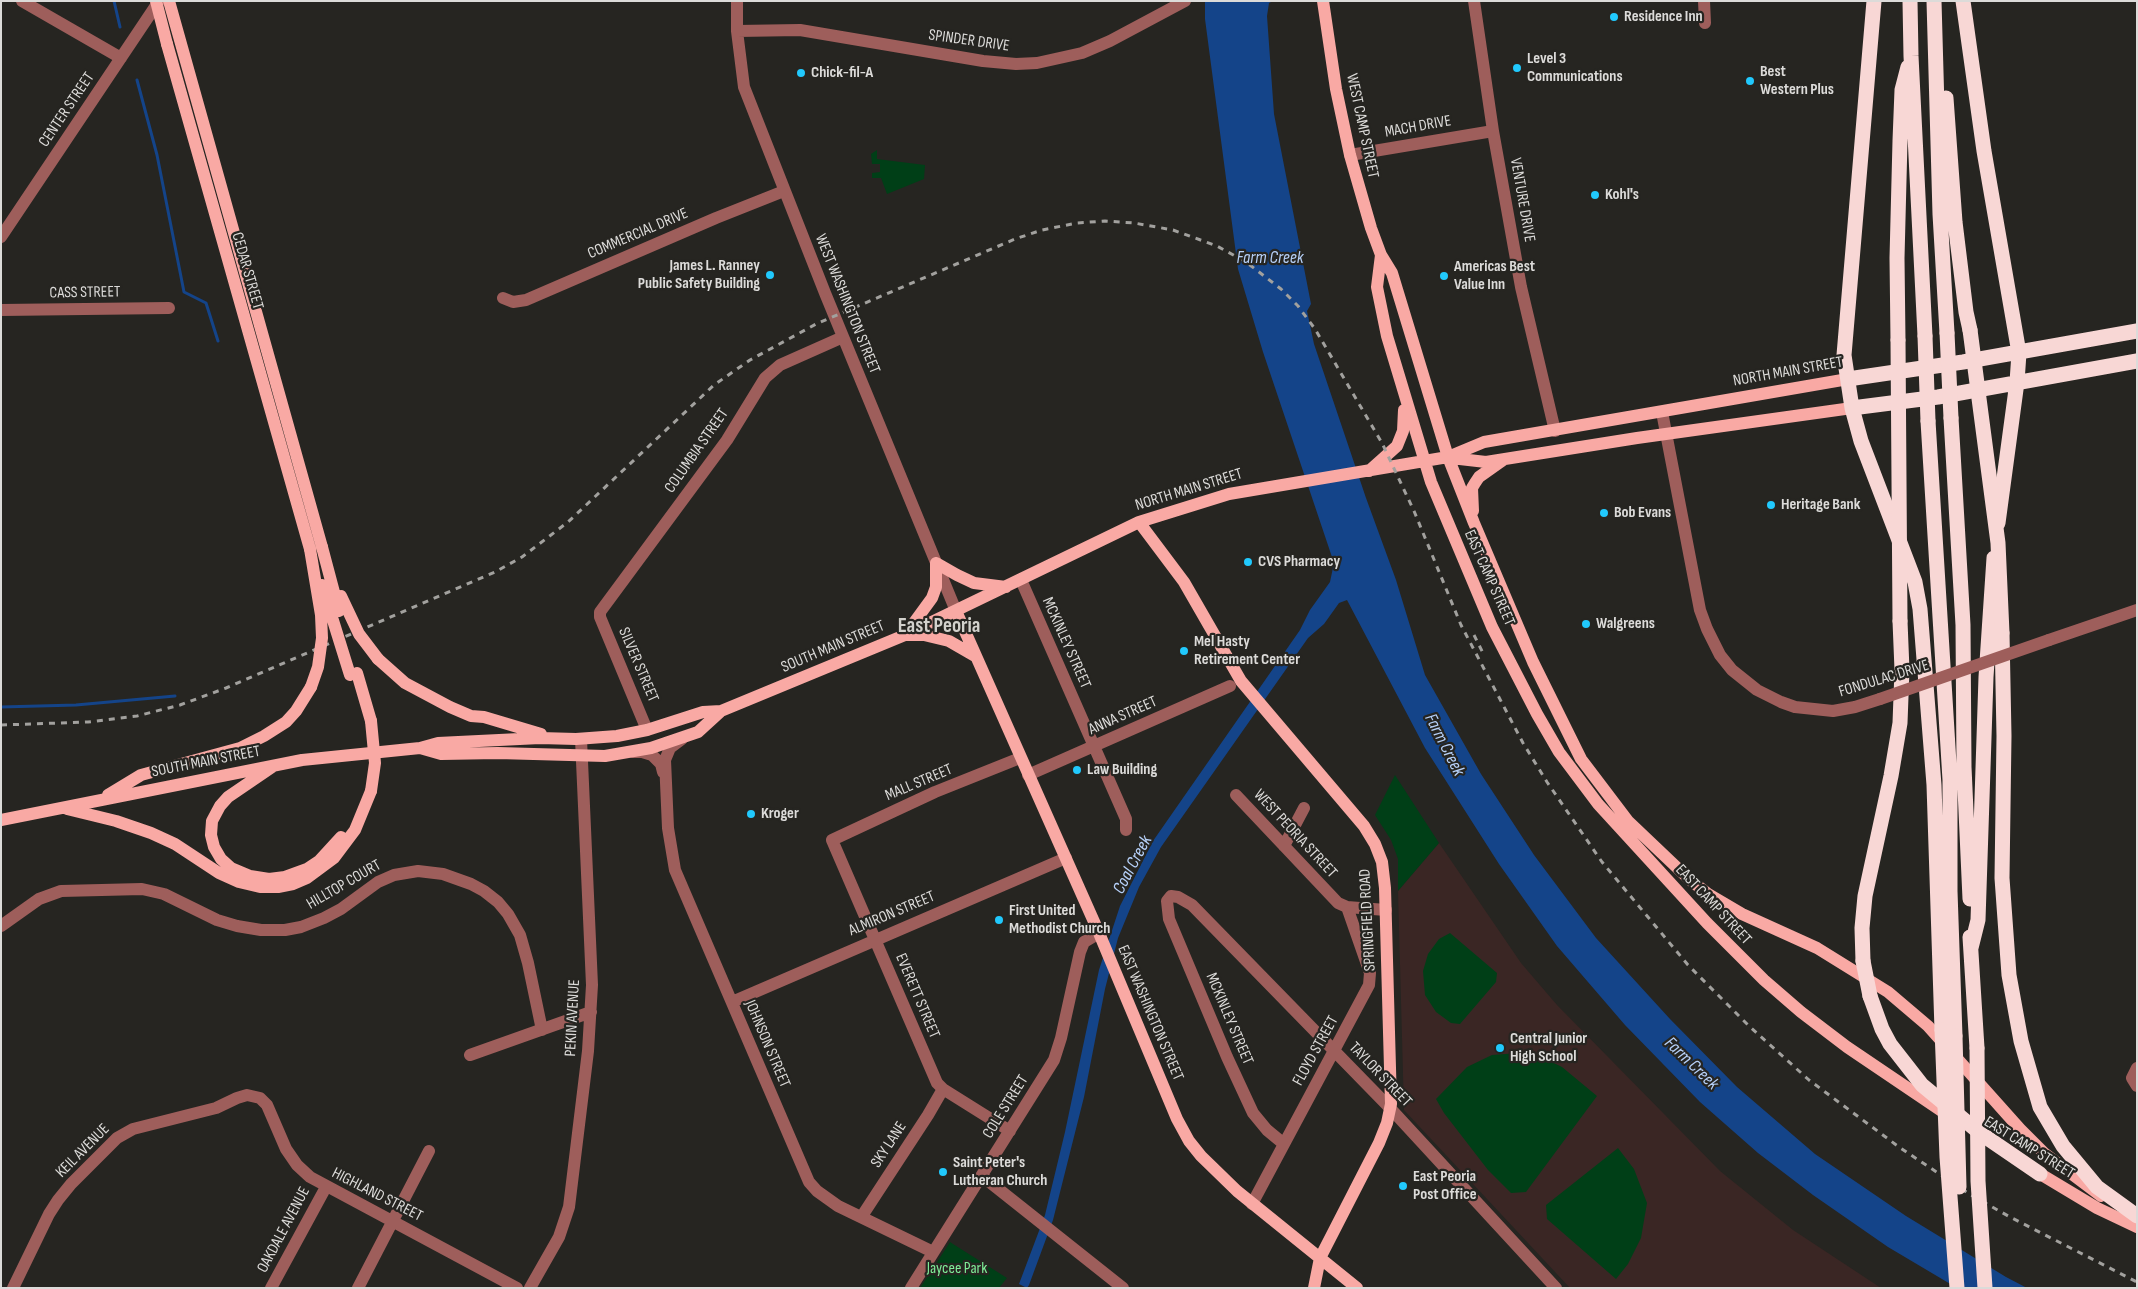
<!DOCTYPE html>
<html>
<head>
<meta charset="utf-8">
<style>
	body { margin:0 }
	#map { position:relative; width:2138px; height:1289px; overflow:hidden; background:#262521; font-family:"Sofia Sans Condensed",sans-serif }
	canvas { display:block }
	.frame { position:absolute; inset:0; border:2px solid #dcdbd9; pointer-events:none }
</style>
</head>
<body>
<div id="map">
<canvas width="2138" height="1289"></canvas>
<div class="frame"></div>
</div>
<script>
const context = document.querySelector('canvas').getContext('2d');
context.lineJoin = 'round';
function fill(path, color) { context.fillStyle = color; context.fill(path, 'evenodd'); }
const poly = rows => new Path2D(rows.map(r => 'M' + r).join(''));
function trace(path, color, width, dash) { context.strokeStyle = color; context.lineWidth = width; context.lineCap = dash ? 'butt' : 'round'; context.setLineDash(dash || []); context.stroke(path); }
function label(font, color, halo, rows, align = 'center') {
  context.font = font + ' "Sofia Sans Condensed",sans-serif'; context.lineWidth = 4.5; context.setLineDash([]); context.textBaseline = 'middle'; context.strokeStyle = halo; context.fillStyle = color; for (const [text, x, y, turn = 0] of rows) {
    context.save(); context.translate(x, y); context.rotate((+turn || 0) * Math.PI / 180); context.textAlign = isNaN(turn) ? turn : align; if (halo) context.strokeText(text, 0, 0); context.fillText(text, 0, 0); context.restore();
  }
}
fill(poly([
	[1439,843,1521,963,1557,1005,1720,1171,1793,1230,1881,1288,1570,1288,1404,1110,1398,891]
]), '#3a2624');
fill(poly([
	[877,150,877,159,925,165,924,179,887,194,881,178,872,178,872,173,880,172,880,164,872,164,871,154],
	[1395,775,1439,843,1398,891,1398,859,1391,840,1375,815],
	[1450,933,1497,973,1496,982,1460,1024,1451,1023,1436,1012,1425,995,1423,971,1428,954,1439,939],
	[1531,1052,1562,1067,1597,1096,1526,1192,1511,1193,1488,1170,1444,1113,1436,1099,1467,1067,1492,1055],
	[1618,1148,1634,1169,1647,1203,1641,1238,1628,1264,1616,1279,1547,1219,1546,1205],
	[950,1242,953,1244,1007,1278,999,1288,920,1288]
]), '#003f17');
fill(poly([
	[1205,1,1273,1,1269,3,1267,16,1274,114,1311,304,1307,311,1314,344,1366,498,1396,580,1425,675,1481,774,1534,855,1596,938,1670,1019,1737,1087,1815,1154,1906,1216,2006,1277,2027,1288,1958,1288,1947,1282,1888,1247,1813,1195,1758,1153,1700,1102,1625,1025,1557,946,1499,864,1425,748,1347,600,1339,603,1324,624,1308,638,1161,847,1139,887,1118,938,1105,989,1084,1097,1053,1220,1029,1285,1027,1288,1019,1284,1045,1215,1065,1132,1099,970,1120,906,1153,841,1300,630,1310,610,1330,582,1334,563,1263,352,1238,269,1205,19]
]), '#144489');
trace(poly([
	[114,1,120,27],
	[137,80,157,155,184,292,206,303,218,341],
	[1,707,76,705,175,696]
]), '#144489', 3);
trace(poly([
	[22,1,121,58],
	[737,1,737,31,744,87,825,293,956,611],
	[1474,1,1493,131,1521,287,1555,431],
	[1704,1,1705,23],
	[737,31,800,30,983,61,1016,64,1037,63,1082,53,1110,41,1185,1],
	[1350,155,1493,131],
	[1,237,159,1],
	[503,298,513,302,526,300,716,218,784,191],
	[1,310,169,308],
	[1662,412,1700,610,1707,629,1720,655,1732,670,1757,690,1781,702,1795,707,1833,711,1855,707,1880,699],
	[1021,580,1126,819,1126,830],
	[2049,640,2137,610],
	[647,730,600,617,600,612,727,440,765,378,780,365,843,337],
	[682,739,670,748,665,760,668,828,675,870,809,1182,817,1191,838,1206,933,1252],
	[633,752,642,752,652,755,661,764,663,772],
	[1028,775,1230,686],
	[1236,795,1338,903,1347,907,1386,910],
	[1284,846,1304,808],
	[1,926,39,899,61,891,142,889,164,894,217,920,237,926,261,930,285,930,301,927,324,918,341,909,378,882,394,875,418,871,443,874,471,884,484,891,498,902,508,914,520,935,528,963,542,1030],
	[732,1002,1066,858],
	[470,1055,591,1012],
	[2137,1068,2132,1078,2137,1086],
	[1010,1131,943,1089,937,1083,832,840,935,792,1020,758],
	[1284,1144,1267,1130,1253,1113,1227,1057,1169,919,1167,901,1171,896,1178,897,1192,905,1390,1108,1556,1288],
	[982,1176,1123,1288],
	[1252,1204,1369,985,1370,973,1347,907],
	[862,1216,928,1115,943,1089],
	[13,1288,49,1214,58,1200,71,1184,117,1138,133,1129,216,1108,237,1098,247,1095,260,1098,267,1105,286,1149,297,1165,310,1177,517,1288],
	[271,1288,326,1187],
	[358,1288,429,1151],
	[530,1288,559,1237,569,1207,588,1051,592,985,581,739],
	[911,1288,1054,1060,1061,1038,1080,952,1084,942,1099,933]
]), '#9e5e5b', 12);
trace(poly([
	[169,1,322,547],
	[1323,1,1336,89,1350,155,1371,228,1381,255,1392,273,1448,457,1474,523,1533,662,1581,759,1628,821,1689,879,1708,894,1742,914,1817,948,1888,992,1928,1026,2020,1129,2044,1153,2101,1196],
	[167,44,310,549],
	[1381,255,1377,287,1387,336,1431,482,1492,627,1537,714,1559,752,1598,804,1707,923,1764,980,1801,1012,1847,1047,1952,1118],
	[1451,458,1486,462,1637,438,1852,408],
	[1369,471,1397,446,1403,431,1404,410],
	[1473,511,1472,488,1475,483,1479,477,1503,460],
	[1139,522,1184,582,1241,681,1364,826,1375,844,1382,862,1385,888,1391,1104,1387,1123,1379,1143,1320,1258,1314,1288],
	[936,563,957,575,974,583,1006,587],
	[956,611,1099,933,1177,1119,1189,1141,1201,1156,1237,1191,1357,1288],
	[905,635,932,598,936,587,936,563],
	[907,635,924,635,949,641,975,656],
	[378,659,405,683,450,707,471,716,484,717,541,734],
	[357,673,371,721],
	[420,748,441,754,498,753,605,756,651,748,698,732,721,711],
	[272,767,228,797,220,806,212,821,211,835,214,847,221,859,231,868,250,876,269,879,285,877,307,869,319,861,341,837],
	[108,795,141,775,240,748,264,736,286,722,296,711,311,687],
	[67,809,116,821,151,833,175,844,219,873,239,882,260,887,278,887,293,884,307,878,334,858,355,830,371,791],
	[1,820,302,760,420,748,438,743,540,738,576,739,617,736,647,730,703,712,721,711,905,635,1139,522,1229,494,1448,457,1484,442,1848,379],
	[2032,1169,2097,1208,2137,1227]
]), '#f9a9a4', 12);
trace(poly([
	[1874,1,1844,355,1852,408,1861,441,1915,582,1920,609,1934,785,1942,1030],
	[1910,1,1911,56,1925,336],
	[1934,1,1940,214,1947,333],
	[1963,1,1984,151,2019,353,2017,382,1998,523],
	[1946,98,1955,222,1966,312,1970,330],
	[1898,340,1897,258,1900,141,1902,90,1908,67],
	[1848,379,1963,362,2137,331],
	[1852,408,1938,397,2137,361],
	[1951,418,1963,625,1964,767,1970,899],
	[1928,421,1950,780,1950,891,1955,1036],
	[2002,633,2004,736,2002,878,2009,975,2021,1041,2040,1107,2063,1146,2097,1187,2137,1216],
	[1970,937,1977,1048],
	[1971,948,1978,920,1986,677,1994,558],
	[1863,961,1862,928,1865,896,1891,776,1900,723,1902,670,1900,621],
	[1870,996,1882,1029,1890,1044,1922,1085,1980,1133,2040,1174]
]), '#f8d7d5', 15);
trace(poly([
	[1474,635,1484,655],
	[1,725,88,722,137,716,180,705,226,688,495,572,522,557,568,522,714,385,750,360,816,324,1015,239,1042,230,1077,223,1105,221,1134,223,1173,230,1217,246,1246,262,1281,289,1298,306,1315,329,1382,443,1414,511,1461,625,1523,743,1547,782,1602,862,1688,965,1749,1026,1809,1080,1899,1147,1971,1195,2010,1217,2137,1282]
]), '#a2a19e', 3, [6, 6]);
trace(poly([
	[1880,699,2049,640]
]), '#9e5e5b', 12);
trace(poly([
	[156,1,167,44],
	[322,547,339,611],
	[310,549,321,615,322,638,318,667,311,687],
	[322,585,350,675],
	[341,596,359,634,378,659],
	[371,721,375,763,371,791]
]), '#f9a9a4', 12);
trace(poly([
	[1970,330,1998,543,2002,633],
	[1947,333,1951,418],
	[1925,336,1928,421],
	[1898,340,1900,621],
	[1863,961,1870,996],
	[1942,1030,1947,1157,1957,1288],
	[1955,1036,1959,1187],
	[1977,1048,1978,1181,1985,1288]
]), '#f8d7d5', 15);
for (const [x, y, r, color] of [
	[1614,17,5,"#21c9fd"],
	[1517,68,5,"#21c9fd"],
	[801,73,5,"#21c9fd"],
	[1750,81,5,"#21c9fd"],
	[1595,195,5,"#21c9fd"],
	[770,275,5,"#21c9fd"],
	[1444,276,5,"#21c9fd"],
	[1771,505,5,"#21c9fd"],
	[1604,513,5,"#21c9fd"],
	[1248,562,5,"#21c9fd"],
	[1586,624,5,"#21c9fd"],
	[1184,651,5,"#21c9fd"],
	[1077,770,5,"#21c9fd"],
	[751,814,5,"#21c9fd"],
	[999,920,5,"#21c9fd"],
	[1500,1048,5,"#21c9fd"],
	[943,1172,5,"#21c9fd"],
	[1403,1186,5,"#21c9fd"]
]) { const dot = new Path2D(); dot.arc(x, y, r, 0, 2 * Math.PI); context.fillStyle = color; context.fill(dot); trace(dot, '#262521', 2); }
label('bold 16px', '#dcdbd9', '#262521', [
	["Residence Inn",1624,17],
	["Level 3",1527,59],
	["Communications",1527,77],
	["Best",1760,72],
	["Western Plus",1760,90],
	["Chick-fil-A",811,73],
	["Kohl's",1605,195],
	["James L. Ranney",760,266,"right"],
	["Public Safety Building",760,284,"right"],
	["Americas Best",1454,267],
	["Value Inn",1454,285],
	["Heritage Bank",1781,505],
	["Bob Evans",1614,513],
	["CVS Pharmacy",1258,562],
	["Walgreens",1596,624],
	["Mel Hasty",1194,642],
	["Retirement Center",1194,660],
	["Law Building",1087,770],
	["Kroger",761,814],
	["First United",1009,911],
	["Methodist Church",1009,929],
	["Central Junior",1510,1039],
	["High School",1510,1057],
	["Saint Peter's",953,1163],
	["Lutheran Church",953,1181],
	["East Peoria",1413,1177],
	["Post Office",1413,1195]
], 'left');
label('16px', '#dcdbd9', '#262521', [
	["SPINDER DRIVE",969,41,8],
	["CENTER STREET",67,110,-56],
	["WEST CAMP STREET",1362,126,78],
	["MACH DRIVE",1418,127,-10],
	["VENTURE DRIVE",1522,200,80],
	["COMMERCIAL DRIVE",638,234,-23],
	["CEDAR STREET",247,271,74],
	["CASS STREET",85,293,-1],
	["WEST WASHINGTON STREET",847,304,68],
	["NORTH MAIN STREET",1788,372,-10],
	["COLUMBIA STREET",697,451,-55],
	["NORTH MAIN STREET",1189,490,-17],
	["EAST CAMP STREET",1489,578,66],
	["MCKINLEY STREET",1066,643,66],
	["SOUTH MAIN STREET",833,647,-23],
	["SILVER STREET",638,665,67],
	["FONDULAC DRIVE",1884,679,-17],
	["ANNA STREET",1123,716,-24],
	["SOUTH MAIN STREET",206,762,-11],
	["MALL STREET",919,783,-23],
	["WEST PEORIA STREET",1295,834,47],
	["HILLTOP COURT",344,885,-30],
	["EAST CAMP STREET",1713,905,47],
	["ALMIRON STREET",892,914,-23],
	["SPRINGFIELD ROAD",1368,920,-93],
	["EVERETT STREET",917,996,67],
	["EAST WASHINGTON STREET",1150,1013,67],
	["PEKIN AVENUE",573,1018,-87],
	["MCKINLEY STREET",1229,1019,67],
	["JOHNSON STREET",767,1044,67],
	["FLOYD STREET",1316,1051,-61],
	["TAYLOR STREET",1380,1075,46],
	["COLE STREET",1006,1107,-58],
	["SKY LANE",889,1145,-57],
	["EAST CAMP STREET",2029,1148,32],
	["KEIL AVENUE",83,1151,-45],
	["HIGHLAND STREET",377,1195,27],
	["OAKDALE AVENUE",284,1230,-62]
]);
label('16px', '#7fed98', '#262521', [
	["Jaycee Park",957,1269]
]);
label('italic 18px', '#b6d0f8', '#262521', [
	["Farm Creek",1270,258],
	["Farm Creek",1444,745,63],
	["Coal Creek",1133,865,-62],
	["Farm Creek",1691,1064,44]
]);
label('bold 21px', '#d2d1cc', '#262521', [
	["East Peoria",939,627]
]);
</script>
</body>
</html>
